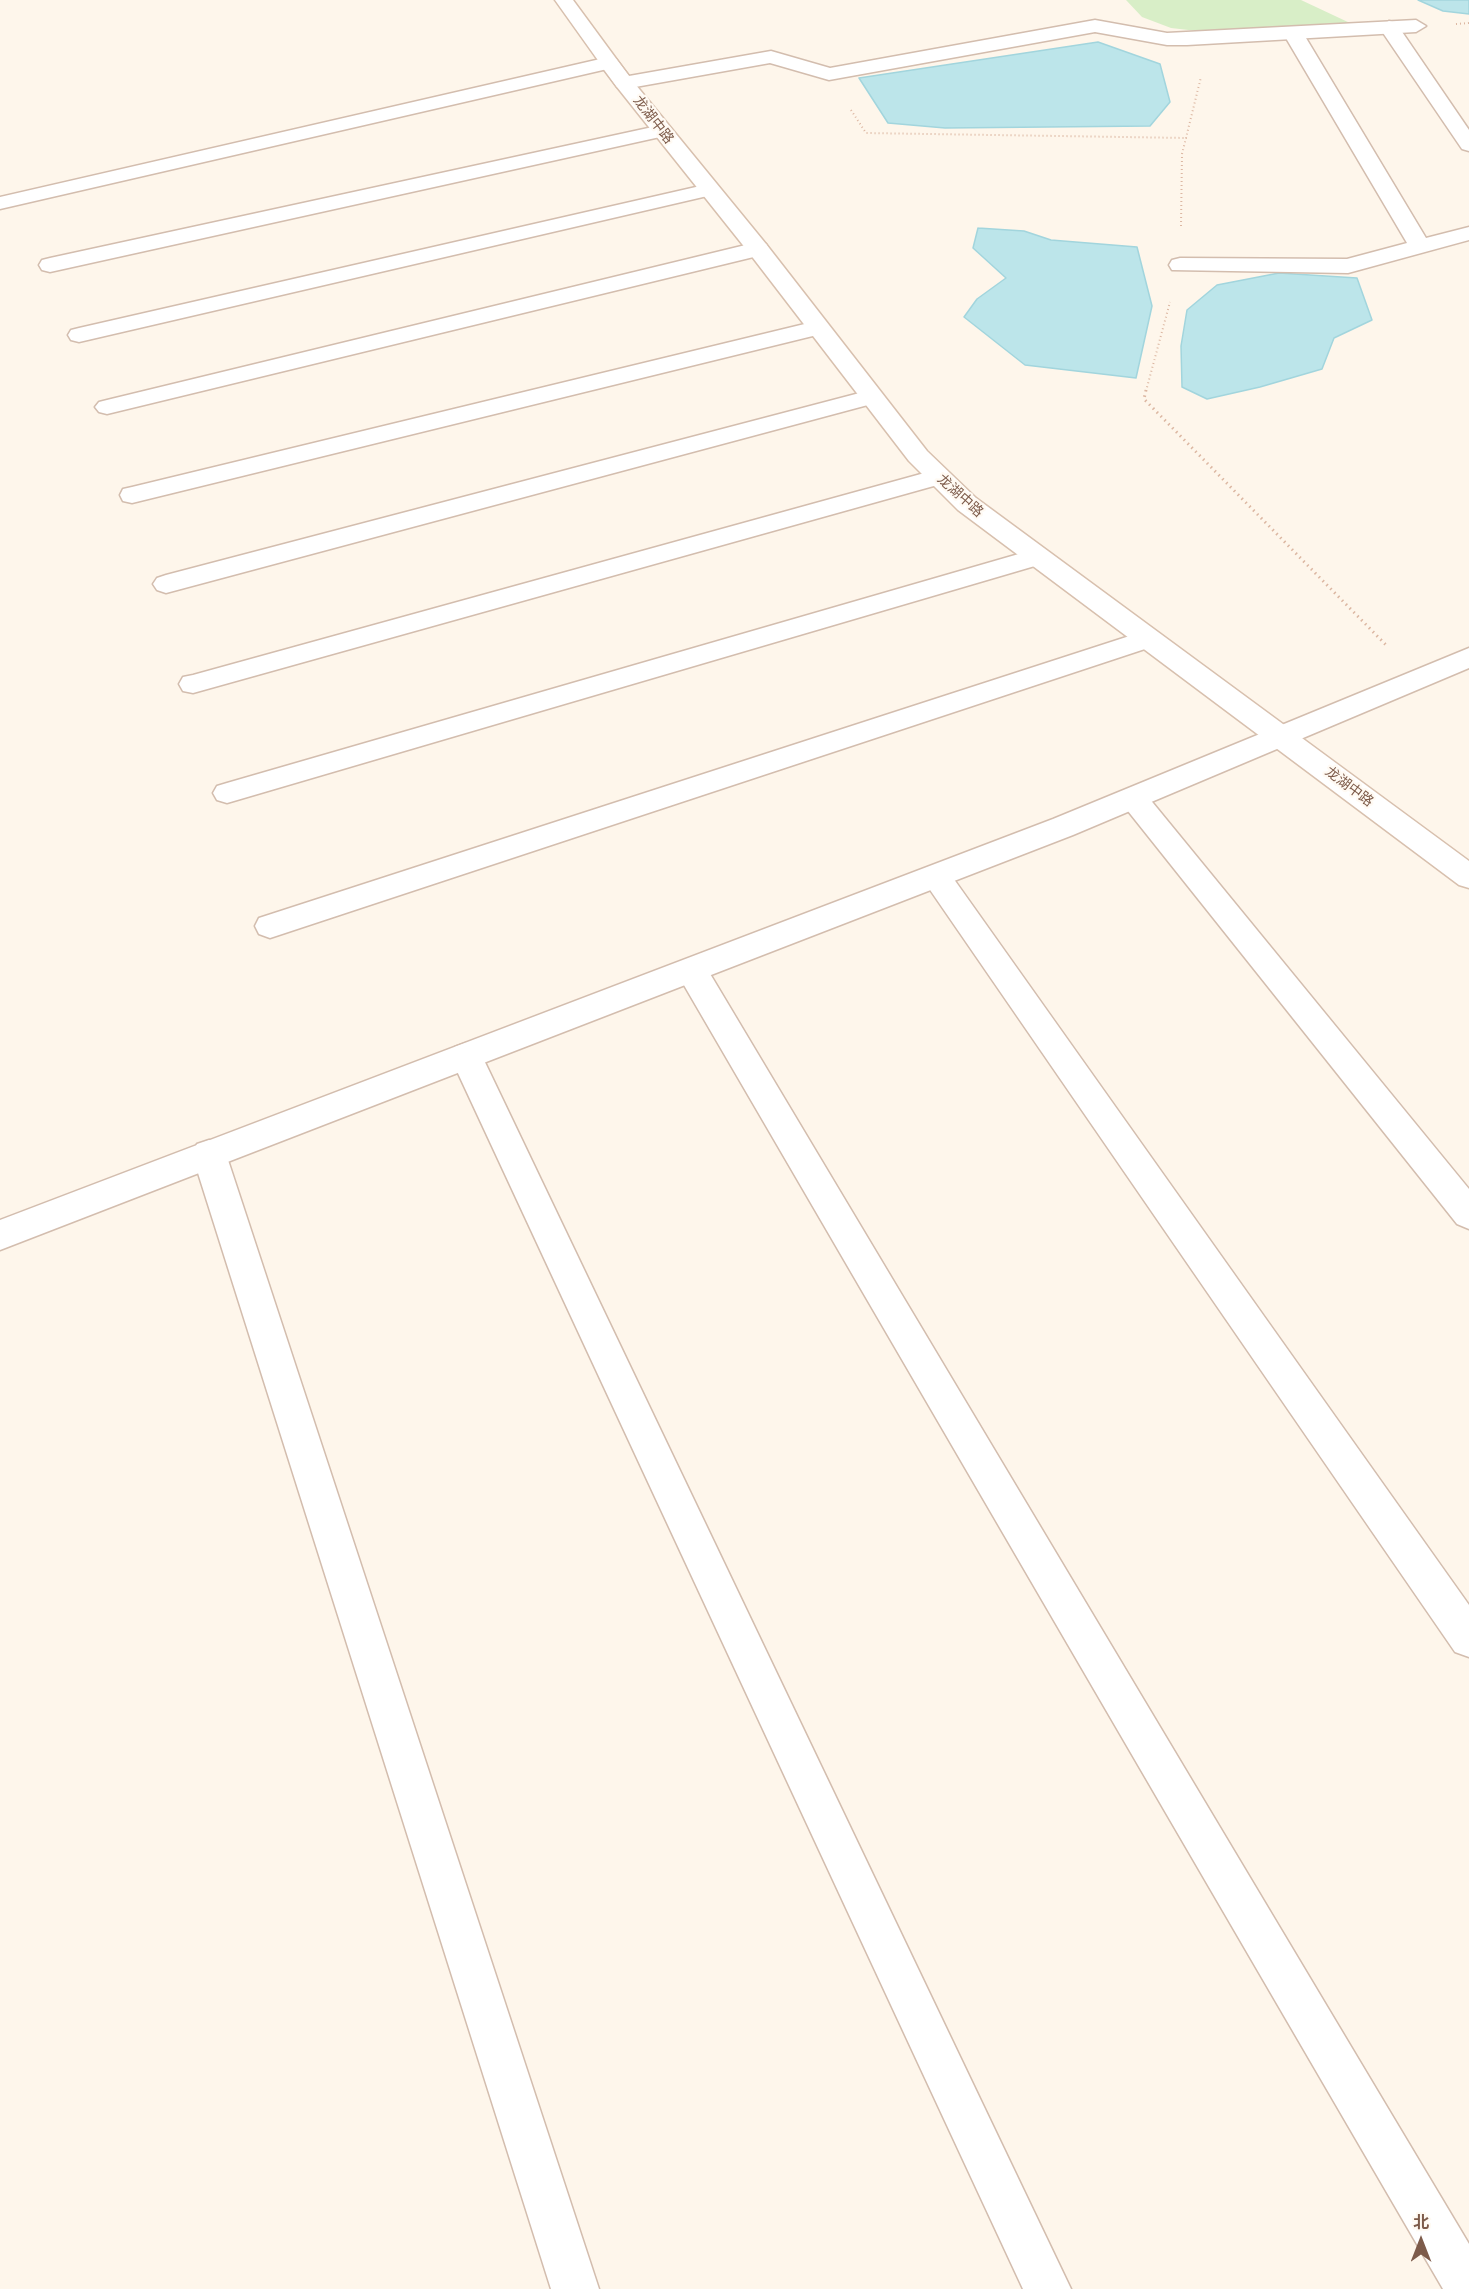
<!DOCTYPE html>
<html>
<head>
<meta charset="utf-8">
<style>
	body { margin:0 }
	#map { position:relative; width:1469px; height:2289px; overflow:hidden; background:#fef6eb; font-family:Arial,"Noto Sans SC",sans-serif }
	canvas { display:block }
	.north { position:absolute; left:1391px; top:2211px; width:60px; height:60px; -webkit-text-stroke:4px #fffaf3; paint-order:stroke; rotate:0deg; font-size:16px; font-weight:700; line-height:24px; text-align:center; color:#7d5b4a }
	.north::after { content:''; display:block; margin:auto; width:21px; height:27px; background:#7d5b4a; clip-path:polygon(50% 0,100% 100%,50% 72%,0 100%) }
</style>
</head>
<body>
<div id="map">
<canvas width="1469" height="2289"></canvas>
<div class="north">北</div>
</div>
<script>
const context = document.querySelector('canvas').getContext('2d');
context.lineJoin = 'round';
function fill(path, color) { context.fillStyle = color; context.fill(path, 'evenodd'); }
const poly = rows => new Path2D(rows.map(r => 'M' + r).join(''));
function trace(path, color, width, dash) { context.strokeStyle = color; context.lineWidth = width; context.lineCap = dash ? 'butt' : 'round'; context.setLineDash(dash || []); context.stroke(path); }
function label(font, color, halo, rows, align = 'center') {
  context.font = font + ' Arial,"Noto Sans SC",sans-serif'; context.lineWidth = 4.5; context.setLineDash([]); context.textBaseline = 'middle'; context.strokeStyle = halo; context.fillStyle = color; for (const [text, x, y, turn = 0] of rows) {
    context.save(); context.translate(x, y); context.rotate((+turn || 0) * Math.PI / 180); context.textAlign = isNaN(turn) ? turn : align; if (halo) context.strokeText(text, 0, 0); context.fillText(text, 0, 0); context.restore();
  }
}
fill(poly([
	[1126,0,1301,0,1350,23,1206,32,1171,28,1142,17]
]), '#d8eec7');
const water = poly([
	[1418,0,1469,0,1469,14,1443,11,1418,0],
	[1098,42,1160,64,1170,102,1150,126,945,128,888,123,859,78,1098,42],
	[978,228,1024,231,1051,240,1137,247,1152,306,1136,378,1025,365,964,317,977,299,1006,278,973,248,978,228],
	[1279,273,1357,278,1372,320,1334,338,1322,369,1260,387,1207,399,1182,387,1181,346,1187,310,1217,285,1279,273]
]);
fill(water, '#bce5ea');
trace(water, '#a2d5dd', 1.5);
const lane = poly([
	[1095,20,1167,33,1416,20,1426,26,1416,32,1187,45,1167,45,1095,32,829,80,770,63,624,89,617,87,599,63,609,57,616,59,629,76,771,51,830,68,1095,20],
	[662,125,669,127,672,131,669,135,50,272,42,270,39,265,42,260,50,258,662,125],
	[709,184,716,186,720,190,716,194,79,342,71,340,68,335,71,330,79,328,709,184],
	[758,242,766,244,769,249,766,254,107,414,99,412,95,407,99,402,107,400,758,242],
	[817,321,825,323,828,328,825,333,132,503,123,501,120,495,123,489,132,487,817,321],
	[871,390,879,392,883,397,879,402,166,593,157,590,153,584,157,578,166,575,871,390],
	[939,469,948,472,951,477,948,482,193,693,183,691,179,684,183,677,193,675,939,469],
	[1036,549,1045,551,1049,557,1045,563,227,803,217,800,213,793,217,786,227,783,1036,549],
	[1148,630,1157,633,1161,639,1157,645,270,938,259,934,255,926,259,918,1148,630],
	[1134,789,1144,792,1469,1189,1469,1229,1457,1224,1124,806,1120,799,1124,792,1134,789],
	[936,865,946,868,1469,1605,1469,1657,1455,1652,926,884,921,876,926,868,936,865],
	[692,959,703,962,1469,2244,1469,2289,1443,2289,681,980,677,971,681,962,692,959],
	[466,1043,477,1047,482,1056,1071,2289,1023,2289,450,1056,455,1047,466,1043],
	[209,1140,221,1144,226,1154,599,2289,551,2289,192,1154,197,1144,209,1140]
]);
const street = poly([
	[1389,21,1396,23,1469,130,1469,151,1462,149,1379,27,1389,21],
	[1293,27,1303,33,1426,238,1469,227,1469,240,1348,273,1172,270,1169,265,1172,260,1180,258,1347,259,1407,243,1283,33,1293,27],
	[609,57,619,63,616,67,0,209,0,197,609,57],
	[1469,648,1469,668,1073,835,0,1250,0,1220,1053,819,1469,648]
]);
const secondary = poly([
	[555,0,573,0,631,79,766,244,927,451,976,498,1469,861,1469,888,1459,885,958,510,909,461,750,254,617,87,555,0]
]);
trace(lane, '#d3bdae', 3);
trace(street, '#d3bdae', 3);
trace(secondary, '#d8c0ae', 3);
trace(poly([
	[1456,24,1469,23],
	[851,110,866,133,1187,138],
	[1181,226,1182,154,1201,77],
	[1146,391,1170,302]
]), '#dcb7a2', 2, [1, 3]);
trace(poly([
	[1146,390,1144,399,1388,647]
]), '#dcb7a2', 3, [1.5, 4]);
fill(lane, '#fff');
fill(street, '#fff');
fill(secondary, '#fff');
label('14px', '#7d5b4a', '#fffaf3', [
	["龙湖中路",653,120,52],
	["龙湖中路",960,496,42],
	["龙湖中路",1349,787,37]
]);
</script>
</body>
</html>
